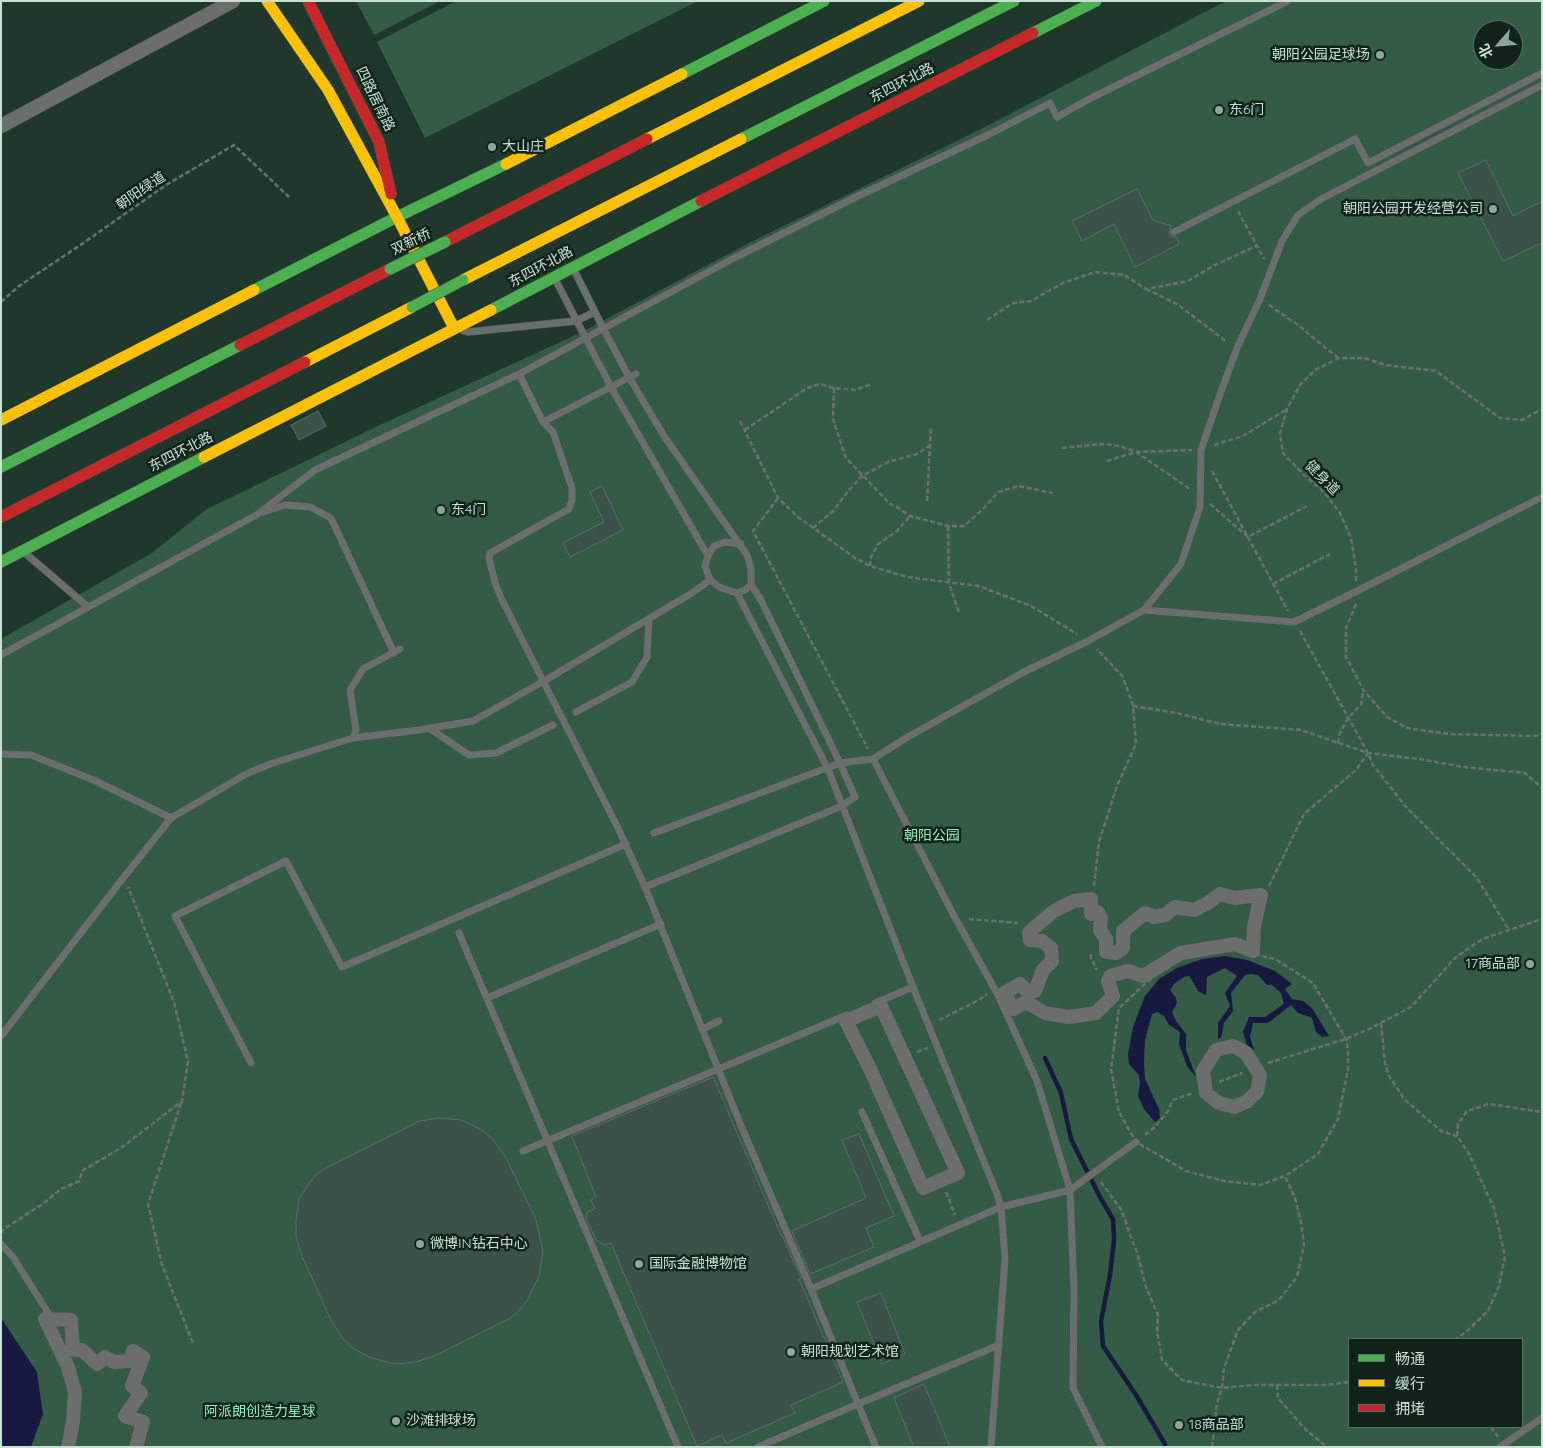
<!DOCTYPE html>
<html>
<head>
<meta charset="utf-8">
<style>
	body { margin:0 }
	#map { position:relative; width:1543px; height:1448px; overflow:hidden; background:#20382c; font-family:Quicksand,"Noto Sans SC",sans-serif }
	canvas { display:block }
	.frame { position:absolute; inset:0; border:2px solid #c9e0d1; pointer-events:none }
	.legend { position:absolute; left:1348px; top:1338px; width:175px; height:90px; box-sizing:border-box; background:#12241a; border:1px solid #5b6f63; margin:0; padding:6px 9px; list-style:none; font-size:15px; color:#c9e0d1 }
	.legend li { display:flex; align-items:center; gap:10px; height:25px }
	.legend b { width:25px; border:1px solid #5b6f63 }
	.north { position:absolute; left:1473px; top:20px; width:50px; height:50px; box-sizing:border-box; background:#12241a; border:1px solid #5b6f63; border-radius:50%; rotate:243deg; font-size:14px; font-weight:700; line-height:20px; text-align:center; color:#c9e0d1 }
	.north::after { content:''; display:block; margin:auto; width:18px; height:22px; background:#8ea597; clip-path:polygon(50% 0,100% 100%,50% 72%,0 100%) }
</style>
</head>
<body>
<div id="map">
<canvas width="1543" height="1448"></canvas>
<div class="frame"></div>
<ul class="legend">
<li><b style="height:6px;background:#4caf50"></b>畅通</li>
<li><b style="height:6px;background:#ffc107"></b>缓行</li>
<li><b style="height:6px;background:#c62828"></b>拥堵</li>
</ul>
<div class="north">北</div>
</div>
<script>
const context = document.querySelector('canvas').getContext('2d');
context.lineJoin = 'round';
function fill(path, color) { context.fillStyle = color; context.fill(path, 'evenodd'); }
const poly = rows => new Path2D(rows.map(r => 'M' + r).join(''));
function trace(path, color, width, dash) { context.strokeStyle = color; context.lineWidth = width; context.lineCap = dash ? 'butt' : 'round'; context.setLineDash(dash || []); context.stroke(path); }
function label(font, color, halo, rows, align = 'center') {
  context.font = font + ' Quicksand,"Noto Sans SC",sans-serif'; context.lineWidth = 5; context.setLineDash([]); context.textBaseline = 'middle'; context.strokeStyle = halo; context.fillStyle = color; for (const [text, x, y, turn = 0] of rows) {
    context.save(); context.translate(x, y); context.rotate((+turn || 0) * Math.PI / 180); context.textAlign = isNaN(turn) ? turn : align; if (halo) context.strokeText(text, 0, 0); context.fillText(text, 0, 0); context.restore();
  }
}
fill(poly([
	[356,1,440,1,374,35],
	[456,1,698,1,425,138,377,42],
	[1226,1,1542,1,1542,1447,1,1447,1,639,152,553,207,509,380,425,582,332,751,242,981,129],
	[1483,30,1513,30,1513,60,1483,60],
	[1349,1339,1522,1339,1522,1427,1349,1427]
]), '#345b45');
fill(poly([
	[1225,956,1247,960,1275,971,1292,984,1285,989,1292,999,1303,1001,1312,1008,1329,1036,1322,1037,1316,1032,1312,1018,1298,1013,1291,1005,1268,1023,1253,1023,1250,1037,1254,1050,1248,1048,1243,1032,1249,1017,1265,1017,1284,1004,1281,993,1272,985,1267,985,1258,975,1251,974,1245,975,1231,993,1233,1011,1224,1023,1221,1038,1218,1039,1218,1023,1230,1006,1225,993,1237,976,1225,968,1207,977,1206,995,1198,991,1192,980,1189,976,1184,977,1174,984,1170,990,1176,998,1177,1003,1172,1012,1176,1021,1186,1034,1186,1050,1196,1077,1187,1066,1179,1044,1180,1032,1169,1025,1164,1016,1157,1012,1152,1014,1145,1040,1144,1062,1145,1079,1159,1109,1160,1118,1155,1122,1144,1109,1138,1096,1140,1083,1139,1075,1129,1064,1128,1054,1133,1027,1145,996,1159,979,1177,968,1202,959],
	[1,1318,37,1372,43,1414,31,1447,1,1447]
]), '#171941');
trace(poly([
	[1045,1058,1061,1093,1071,1139,1100,1197,1113,1219,1114,1240,1110,1275,1101,1321,1103,1346,1136,1395,1165,1444]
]), '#171941', 4.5);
const building = poly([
	[1486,160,1513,216,1542,201,1542,243,1503,261,1458,173,1486,160],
	[1137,189,1153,220,1171,226,1169,234,1172,237,1176,237,1179,244,1135,267,1114,224,1082,241,1072,221,1137,189],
	[318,411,326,426,299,440,291,425,318,411],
	[602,486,623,530,570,557,563,543,604,522,590,492,602,486],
	[713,1077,781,1235,782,1235,801,1278,799,1279,843,1382,791,1405,795,1413,726,1443,722,1435,697,1446,611,1243,605,1245,596,1240,587,1220,586,1213,595,1209,591,1200,596,1197,572,1136,713,1077],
	[438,1118,461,1120,482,1130,493,1140,505,1156,536,1220,543,1251,539,1276,527,1301,516,1314,507,1320,434,1356,416,1362,395,1364,371,1358,354,1349,343,1339,331,1320,312,1278,301,1254,296,1237,296,1221,299,1199,310,1182,318,1173,330,1166,420,1121,438,1118],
	[859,1134,894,1216,866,1228,874,1247,810,1274,792,1231,866,1198,842,1140,859,1134],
	[881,1293,905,1354,882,1364,857,1302,881,1293],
	[924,1384,950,1447,914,1447,894,1398,924,1384]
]);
fill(building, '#3b5149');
trace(building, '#596f67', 1);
const lane = poly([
	[1174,232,1355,139,1368,163,1542,73],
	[573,268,603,328,629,377,664,436,747,555,751,568,751,585,760,598,840,763,855,797,842,806,645,887],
	[555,279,611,387,708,556,705,566,710,580,721,588,737,593,828,769,913,987,997,1194,1001,1207,1005,1259,991,1447],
	[459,329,468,332,576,321,595,312],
	[519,374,543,422,553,432,572,488,572,500,569,509,490,553,489,558,495,583,502,600,618,828,645,887,742,1128,811,1289,858,1404,758,1447],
	[543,422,636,374],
	[263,512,285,505,310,507,331,518,394,653],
	[25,553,88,607],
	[708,556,714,546,725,542,741,544],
	[737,593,745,590,751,585],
	[1144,610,1294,622,1355,592,1542,497],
	[1,655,258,514,315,470,519,374,734,258,856,197,988,135,1050,103,1057,117,1091,98,1288,1],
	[576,712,632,682,647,657,649,619],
	[429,728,469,755,496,753,553,725],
	[353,738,356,730,350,690,363,669,400,649],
	[1,754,31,755,96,781,171,818],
	[873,759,953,914,998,995,1037,1081,1070,1190,1074,1290,1073,1388,1102,1447],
	[654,833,840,763,873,759,906,738,1022,673,1088,641,1144,610,1181,564,1200,507,1201,450,1217,403,1237,348,1260,299,1282,241,1298,215,1321,199,1542,85],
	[459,933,678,1447],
	[487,998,661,924],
	[875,1003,913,987],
	[703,1029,719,1021],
	[1,1036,124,877,171,818,246,774,270,764,353,738,419,730,473,721,544,681,692,593,710,580],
	[251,1063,175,916,286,861,342,967,626,844],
	[862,1112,920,1241],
	[523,1151,847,1015],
	[1,1244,13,1257,52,1319],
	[811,1289,1001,1207,1070,1190,1136,1142],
	[876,1447,858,1404,999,1345],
	[1500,1447,1542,1418]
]);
const street = poly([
	[1,126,233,1],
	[1220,894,1235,898,1261,895,1254,926,1253,951,1235,944,1181,953,1143,976,1128,971,1110,976,1108,981,1113,996,1096,1013,1069,1017,1045,1013,1026,1002,1013,1009,1004,993,1020,984,1027,991,1035,991,1043,970,1052,961,1051,948,1042,941,1030,940,1029,932,1054,911,1074,901,1091,899,1091,914,1098,912,1101,919,1100,930,1106,939,1106,952,1116,953,1123,948,1123,931,1145,913,1154,917,1165,915,1175,907,1194,910,1208,903,1220,894],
	[881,1006,958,1173,923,1188,871,1071,846,1021,881,1006],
	[1233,1046,1246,1053,1260,1075,1257,1092,1246,1102,1234,1107,1219,1103,1206,1093,1203,1071,1216,1050,1233,1046],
	[68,1447,73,1422,75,1392,68,1367,45,1319,71,1320,73,1350,82,1350,97,1364,105,1357,114,1362,130,1361,133,1351,143,1357,132,1386,141,1393,125,1416,143,1422,136,1447]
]);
const fast = poly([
	[1033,33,1096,1],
	[682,74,824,1],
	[741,139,1014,1],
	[254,290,397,217,506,164],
	[491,310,701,201],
	[1,467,240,345],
	[1,562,204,457]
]);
const slow = poly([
	[267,1,328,90,397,217,454,328],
	[647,139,919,1],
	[506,164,682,74],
	[463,280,741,139],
	[305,362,412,307],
	[1,420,254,290],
	[204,457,491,310]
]);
const jam = poly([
	[308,1,379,142,391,194],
	[701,201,1033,33],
	[445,242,647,139],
	[240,345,390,269],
	[1,517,305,362]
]);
trace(lane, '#40554a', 8);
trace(street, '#40554a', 15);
trace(fast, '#40554a', 12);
trace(slow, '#40554a', 12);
trace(jam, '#40554a', 12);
trace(poly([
	[1238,211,1264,259],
	[1146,289,1177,304,1227,342],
	[1,302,19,286,82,244,166,185,234,145,289,197],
	[1269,305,1298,325,1338,358],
	[987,320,1013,303,1031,301,1063,283,1095,272,1124,275,1146,289,1188,281,1213,266,1258,245],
	[834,388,833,419,846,458,890,504,897,507,910,516,948,526,964,526,983,509,998,492,1018,486,1053,493],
	[740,421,778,498,798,517,855,558,870,566,907,577,979,586,1031,606,1077,634],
	[745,430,807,388,820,384,834,388,855,390,872,384],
	[1214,445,1243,436,1287,409],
	[1062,448,1102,444,1120,446,1136,452,1190,489],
	[1107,461,1136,452,1192,450],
	[1212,471,1288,611],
	[778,498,753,531,868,749],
	[927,501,931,426],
	[1210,504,1248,537,1307,506],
	[948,526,949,583,959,613],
	[813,528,833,511,849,490,862,476,888,462,917,454,929,446],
	[870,566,871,557,878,544,897,531,910,516],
	[1356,581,1356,569,1351,538,1340,513,1324,492,1303,474,1283,453,1280,434,1287,409,1300,385,1315,370,1339,358,1364,358,1386,365,1436,371,1500,418,1522,420,1542,409],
	[1273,584,1330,554],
	[1356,604,1346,628,1346,657,1364,691,1387,717,1407,728,1450,734,1535,736,1542,734],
	[1300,631,1368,753,1373,765,1406,807,1477,878,1509,930],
	[1133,706,1177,713,1220,724,1301,730,1368,753,1420,759,1463,767,1525,773,1542,788],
	[1338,743,1339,735,1348,718,1361,705,1363,692],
	[1094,886,1099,842,1117,786,1136,744,1133,706,1123,677,1097,649],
	[1269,886,1304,814,1356,770,1368,753],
	[969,919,1018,923],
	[1233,949,1275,959,1313,983,1346,1039,1348,1050,1348,1069,1338,1119,1318,1154,1285,1176,1260,1185,1224,1181,1186,1171,1136,1142,1119,1112,1111,1069,1119,1008,1148,981,1183,957,1233,949],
	[1091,954,1091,958,1097,970],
	[939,1020,979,1000,987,994],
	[1381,1023,1385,1063,1389,1076,1405,1100,1441,1131,1457,1136,1468,1152,1494,1208,1505,1256,1499,1286,1488,1311,1466,1332,1456,1339],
	[917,1052,928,1048],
	[1268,1063,1346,1039,1371,1028,1411,1007,1455,958,1482,939,1542,919],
	[1219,1082,1242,1073],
	[181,1103,148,1204,162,1265,193,1343],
	[1145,1135,1155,1127,1168,1111,1173,1100,1193,1093],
	[1457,1136,1458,1124,1467,1111,1489,1104,1542,1112],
	[1101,1182,1122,1211,1130,1235,1137,1252,1146,1287,1158,1315,1157,1331,1162,1360,1182,1380,1222,1388,1253,1385,1327,1385,1349,1382],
	[946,1192,955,1215],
	[1,1233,4,1229,44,1203,61,1189,79,1181,83,1170,121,1148,182,1101,188,1061,174,1002,128,887],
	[1277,1385,1278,1398,1306,1430,1327,1447],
	[1491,1427,1498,1437],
	[1212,1447,1217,1403,1222,1388,1224,1368,1238,1330,1255,1312,1279,1300,1297,1277,1304,1245,1301,1222,1295,1198,1285,1176]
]), '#6a706d', 2.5, [5, 2.5]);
trace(lane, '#6b6e6d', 7);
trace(street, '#6b6e6d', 14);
trace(fast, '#4caf50', 11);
trace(slow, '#ffc107', 11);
trace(jam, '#c62828', 11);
const fastBridge = poly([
	[390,269,445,242],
	[412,307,463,280]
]);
trace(fastBridge, '#40554a', 12, []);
trace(fastBridge, '#4caf50', 11);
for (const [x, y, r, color] of [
	[1380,55,5,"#8ea597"],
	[1219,110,5,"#8ea597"],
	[492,147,5,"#8ea597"],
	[1493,209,5,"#8ea597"],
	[441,510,5,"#8ea597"],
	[1530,964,5,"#8ea597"],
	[420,1244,5,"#8ea597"],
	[639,1264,5,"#8ea597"],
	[791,1352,5,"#8ea597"],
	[396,1421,5,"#8ea597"],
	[1179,1425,5,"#8ea597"]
]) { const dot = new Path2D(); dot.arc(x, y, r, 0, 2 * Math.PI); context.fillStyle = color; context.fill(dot); trace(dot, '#12241a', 2); }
label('14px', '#c9e0d1', '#12241a', [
	["朝阳公园足球场",1370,55,"right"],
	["东6门",1229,110],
	["大山庄",502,147],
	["朝阳公园开发经营公司",1483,209,"right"],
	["东4门",451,510],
	["17商品部",1520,964,"right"],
	["微博IN钻石中心",430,1244],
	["国际金融博物馆",649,1264],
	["朝阳规划艺术馆",801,1352],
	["沙滩排球场",406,1421],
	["18商品部",1189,1425]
], 'left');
label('14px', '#c9e0d1', '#12241a', [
	["东四环北路",902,83,-27],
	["四路居南路",375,99,64],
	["朝阳绿道",141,191,-34],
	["双新桥",411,242,-26],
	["东四环北路",541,267,-28],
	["东四环北路",181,452,-27],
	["健身道",1322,478,45]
]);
label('14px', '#94edba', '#12241a', [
	["朝阳公园",932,836],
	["阿派朗创造力星球",260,1412]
]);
</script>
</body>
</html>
